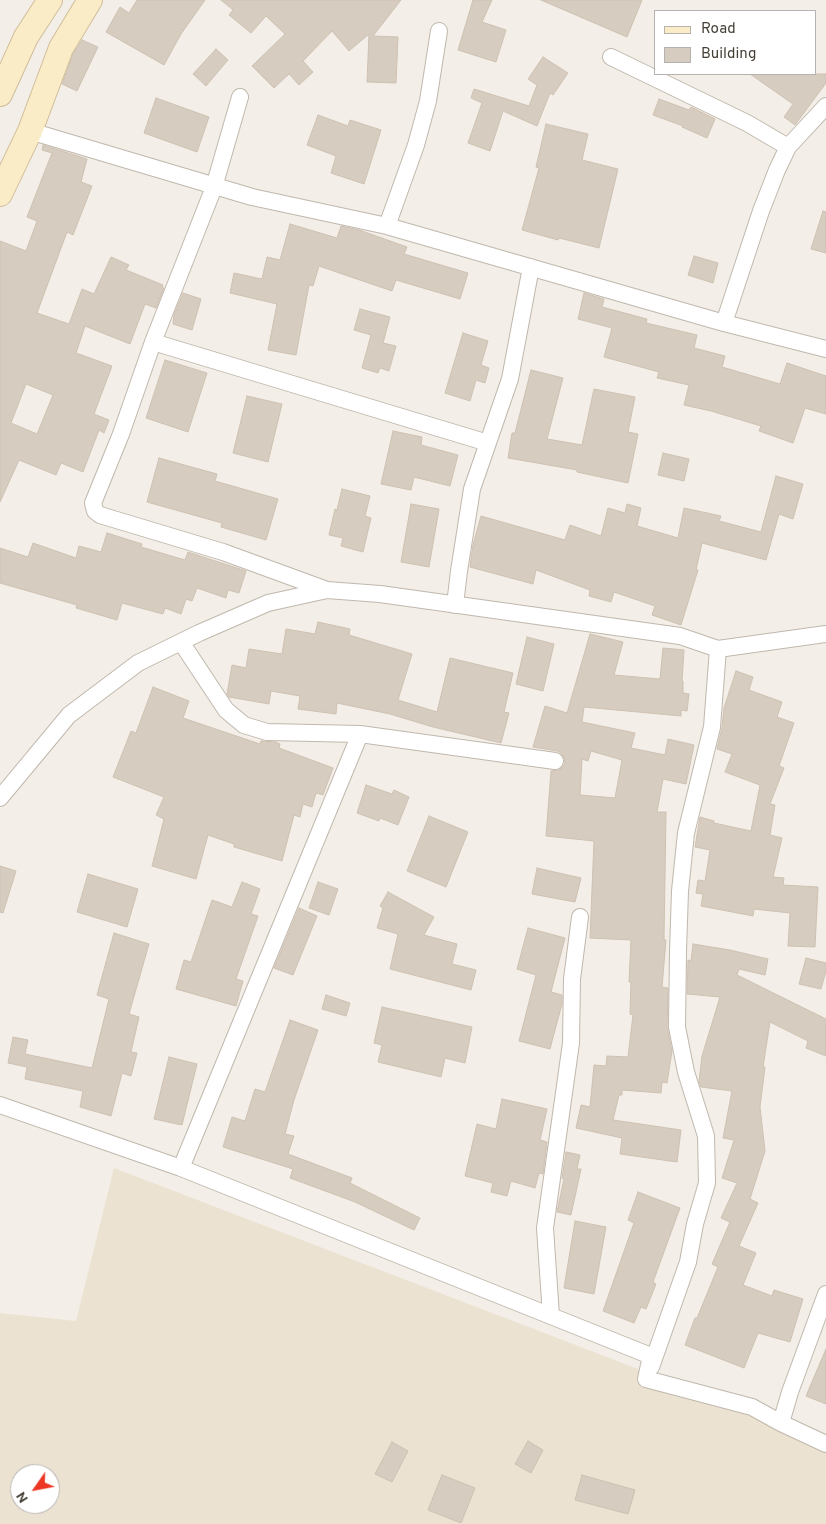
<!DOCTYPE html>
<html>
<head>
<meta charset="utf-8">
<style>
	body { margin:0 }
	#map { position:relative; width:826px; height:1524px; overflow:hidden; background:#f3eee7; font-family:Overpass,sans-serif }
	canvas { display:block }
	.legend { position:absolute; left:654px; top:10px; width:162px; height:65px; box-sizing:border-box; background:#fff; border:1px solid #b5b2af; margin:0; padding:6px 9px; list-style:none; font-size:15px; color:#453f36 }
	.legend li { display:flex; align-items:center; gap:10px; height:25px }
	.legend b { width:25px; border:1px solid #b5b2af }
	.north { position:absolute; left:10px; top:1464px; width:50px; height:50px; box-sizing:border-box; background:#fff; border:1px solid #b5b2af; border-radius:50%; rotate:237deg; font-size:14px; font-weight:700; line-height:20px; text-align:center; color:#453f36 }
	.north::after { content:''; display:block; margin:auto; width:18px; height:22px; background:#ed3623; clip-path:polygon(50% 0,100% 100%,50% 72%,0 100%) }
</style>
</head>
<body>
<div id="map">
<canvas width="826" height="1524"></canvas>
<ul class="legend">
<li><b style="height:6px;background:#fbecc8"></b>Road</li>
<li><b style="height:14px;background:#d6ccc0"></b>Building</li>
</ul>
<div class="north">N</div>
</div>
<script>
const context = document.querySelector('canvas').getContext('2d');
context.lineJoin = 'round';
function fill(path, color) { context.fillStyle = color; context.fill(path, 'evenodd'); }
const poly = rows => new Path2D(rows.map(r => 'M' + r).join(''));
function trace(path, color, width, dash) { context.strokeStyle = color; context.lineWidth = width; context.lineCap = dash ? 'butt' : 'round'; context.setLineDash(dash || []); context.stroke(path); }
fill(poly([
	[114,1168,826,1441,826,1524,0,1524,0,1313,76,1321],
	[20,1474,50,1474,50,1504,20,1504]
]), '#ebe2d2');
const building = poly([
	[137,0,205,0,181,34,164,65,106,32,120,7,129,13,137,0],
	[221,0,401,0,373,36,398,37,396,83,367,82,369,34,349,51,332,31,303,61,313,72,299,85,289,74,274,88,252,66,285,34,266,16,251,33,229,15,233,10,221,0],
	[473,0,492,0,482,22,506,30,496,62,458,50,473,0],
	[541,0,642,0,627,37,541,0],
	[82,40,98,47,77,91,62,84,73,54,82,40],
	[216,49,228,60,206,86,193,74,216,49],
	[543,57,568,73,553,95,550,93,537,126,503,111,490,151,468,143,482,103,471,98,474,89,529,106,537,85,528,79,543,57],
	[750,74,826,74,826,83,795,125,784,117,793,104,750,74],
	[156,98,209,117,197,152,144,133,156,98],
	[659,99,689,110,691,107,715,119,707,138,682,127,683,126,653,115,659,99],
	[318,115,348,126,350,120,381,130,364,184,331,173,336,156,307,145,318,115],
	[546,124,588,134,582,160,618,169,599,248,559,238,558,240,522,230,539,168,536,167,546,124],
	[43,145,87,159,81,182,92,186,73,235,67,232,37,313,69,324,82,289,94,294,111,257,129,265,126,270,163,285,162,287,164,288,156,308,145,304,130,344,85,326,76,353,112,366,94,414,109,420,104,433,99,430,83,472,61,463,56,475,19,460,0,502,0,241,26,251,37,221,27,217,52,153,42,150,43,145],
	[26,384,53,395,37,434,11,423,26,384],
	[823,211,826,212,826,253,811,249,823,211],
	[290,224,337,238,341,226,359,230,407,247,404,254,468,273,460,299,396,280,392,291,319,266,313,286,309,285,296,355,268,350,277,304,230,293,234,273,262,279,267,257,280,260,290,224],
	[694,256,718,263,713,283,688,275,694,256],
	[183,293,201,299,192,330,173,324,174,315,183,293],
	[584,293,604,299,602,307,647,319,646,323,697,335,694,348,725,356,722,367,780,384,787,363,826,376,826,414,805,408,793,443,759,431,761,426,711,411,684,405,689,385,657,378,659,372,604,357,612,328,578,319,584,293],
	[360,309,390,317,383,343,396,346,389,371,380,368,378,373,362,368,371,335,354,330,360,309],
	[463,333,488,341,481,365,489,368,485,383,476,380,470,401,445,393,463,333],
	[165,360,207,373,188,432,146,418,165,360],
	[531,370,563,378,547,439,582,445,594,389,635,397,628,432,638,434,628,483,577,472,577,470,508,458,512,433,515,433,531,370],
	[247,396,282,404,268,462,233,453,247,396],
	[393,431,422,437,421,445,458,455,450,486,414,477,411,490,381,484,393,431],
	[663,453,689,459,684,481,658,475,663,453],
	[159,458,217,474,215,481,278,499,266,540,221,527,222,523,147,502,159,458],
	[776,476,803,484,793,519,779,514,766,560,702,543,696,570,698,570,681,625,652,615,655,606,614,592,611,602,589,596,590,590,536,570,533,584,470,567,473,545,481,516,565,540,570,525,601,536,608,508,625,513,627,504,641,508,637,526,678,538,684,508,721,516,719,521,761,532,776,476],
	[342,489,370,496,365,516,371,518,363,552,341,546,343,538,329,535,335,509,337,510,342,489],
	[411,504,439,509,429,567,401,562,411,504],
	[107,533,142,544,141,547,185,560,188,552,246,571,239,593,228,590,226,598,197,588,192,601,186,599,181,614,165,608,163,614,122,603,117,620,76,608,77,605,0,583,0,548,28,557,33,543,76,558,79,546,101,552,107,533],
	[318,622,350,629,349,635,412,654,398,700,437,712,450,658,513,673,504,712,509,713,501,743,433,727,390,714,337,703,336,714,298,709,300,696,271,691,269,704,229,697,227,694,232,665,246,668,249,649,282,654,286,629,315,634,318,622],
	[590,634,623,642,614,675,660,679,663,648,684,650,682,681,683,681,683,693,689,694,687,711,681,710,681,716,584,707,582,722,635,733,631,748,665,755,668,739,694,745,686,784,663,779,657,812,666,812,664,940,666,940,662,987,668,988,667,1027,672,1051,667,1083,662,1082,661,1093,622,1090,622,1095,619,1095,613,1120,681,1130,677,1162,620,1154,622,1138,576,1128,581,1105,590,1107,594,1065,606,1066,607,1056,628,1057,633,1015,630,1014,631,982,629,982,631,940,590,938,594,841,546,836,551,771,558,770,563,767,565,763,564,758,561,753,557,751,533,747,545,706,567,713,590,634],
	[591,751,622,760,615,798,580,795,582,759,588,761,591,751],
	[527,637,554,644,543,691,516,684,527,637],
	[736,671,753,677,749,690,782,702,777,717,794,723,779,766,784,768,770,804,775,805,770,835,782,838,773,877,784,878,783,885,818,887,815,947,788,946,790,913,754,909,753,916,701,906,703,894,696,893,698,880,705,881,710,850,695,847,700,817,714,821,714,823,751,831,760,785,725,772,732,754,717,749,722,728,724,708,736,671],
	[153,687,189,701,183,718,260,744,261,741,276,742,280,744,279,748,333,768,323,795,316,793,312,807,303,804,300,817,294,815,282,861,234,847,234,844,208,835,196,879,152,866,164,819,156,815,164,797,113,777,131,731,136,733,153,687],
	[366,785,392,794,394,790,409,797,398,825,380,818,379,821,357,813,366,785],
	[429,816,468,832,446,887,407,871,429,816],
	[0,866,16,871,3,913,0,912,0,866],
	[537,868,581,878,575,902,532,894,537,868],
	[88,874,138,889,127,927,77,912,88,874],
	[242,882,260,889,251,914,258,916,236,979,243,981,236,1006,176,989,184,960,191,962,212,900,232,907,242,882],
	[318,882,338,889,329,915,309,908,318,882],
	[388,892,434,917,424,935,457,944,452,964,476,970,471,990,390,969,398,934,377,928,383,908,380,906,388,892],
	[299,908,317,916,293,975,274,968,299,908],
	[528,928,565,938,551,992,562,995,562,1004,550,1049,519,1041,536,975,517,969,528,928],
	[114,933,149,944,129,1014,139,1017,131,1052,137,1053,131,1076,122,1073,111,1116,80,1107,83,1091,25,1079,27,1067,8,1063,13,1037,28,1040,25,1054,92,1068,109,999,97,995,114,933],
	[693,944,730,950,768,959,765,975,739,969,737,975,826,1019,826,1056,806,1048,808,1041,770,1022,763,1067,765,1067,760,1107,765,1151,750,1199,758,1203,739,1246,756,1253,743,1285,772,1296,774,1290,803,1299,790,1342,758,1333,744,1368,685,1345,695,1318,697,1318,718,1267,712,1264,730,1222,721,1218,737,1183,722,1178,734,1140,723,1138,732,1091,701,1087,699,1081,702,1056,720,997,687,994,688,960,691,961,693,944],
	[806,958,826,963,826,971,821,989,799,984,806,958],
	[326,995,350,1003,346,1016,322,1009,326,995],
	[382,1007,472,1027,465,1063,445,1058,441,1077,378,1062,382,1045,374,1043,382,1007],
	[290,1020,318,1030,294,1100,285,1134,294,1136,288,1154,352,1178,350,1183,420,1218,414,1230,355,1202,290,1178,293,1169,223,1147,232,1117,245,1121,255,1089,265,1092,290,1020],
	[169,1057,197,1064,182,1125,154,1119,169,1057],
	[502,1099,547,1109,540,1140,547,1142,543,1174,539,1173,535,1188,511,1181,507,1196,491,1192,493,1183,465,1176,477,1124,496,1129,502,1099],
	[566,1152,580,1155,577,1169,581,1169,571,1215,557,1212,564,1179,562,1178,566,1152],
	[638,1192,680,1208,653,1282,656,1284,646,1309,641,1307,634,1323,603,1311,634,1223,628,1220,638,1192],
	[575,1221,606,1227,594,1294,564,1288,575,1221],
	[826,1349,826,1404,806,1396,826,1349],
	[528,1441,543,1450,531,1473,515,1464,528,1441],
	[392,1442,408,1451,392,1482,375,1474,392,1442],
	[442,1475,475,1488,461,1523,428,1510,442,1475],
	[582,1475,635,1490,628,1514,575,1500,582,1475]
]);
fill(building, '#d6ccc0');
trace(building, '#cec1b1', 1);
const minor = poly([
	[611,57,747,123,788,147],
	[240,97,214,187,153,342,121,434,93,503,95,511,100,515,223,552,327,590],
	[30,131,252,197,387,226,724,323,826,349],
	[387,226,416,145,428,101,439,31],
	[724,323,761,211,777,170,788,147,826,106],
	[153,342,488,443],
	[455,605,459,571,472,489,510,379,531,267],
	[181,642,226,710,244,725,267,732,360,734,555,761],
	[0,798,69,715,138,663,199,633,268,603,327,590,380,594,680,636,718,649,826,634],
	[0,1105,181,1168,651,1356,646,1379,752,1407,781,1423,826,1444],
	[181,1168,360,734],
	[551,1316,545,1228,571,1043,572,979,580,917],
	[651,1367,688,1262,695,1224,707,1183,706,1136,686,1072,677,1027,678,952,680,891,686,833,712,727,718,649],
	[781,1423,790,1392,826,1294]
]);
const secondary = poly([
	[0,94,26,37,50,0],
	[0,194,30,131,61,48,90,0]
]);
trace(minor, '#c0b8ad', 18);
trace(secondary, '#d0be99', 26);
trace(minor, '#fff', 16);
trace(secondary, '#fbecc8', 24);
</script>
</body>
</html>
